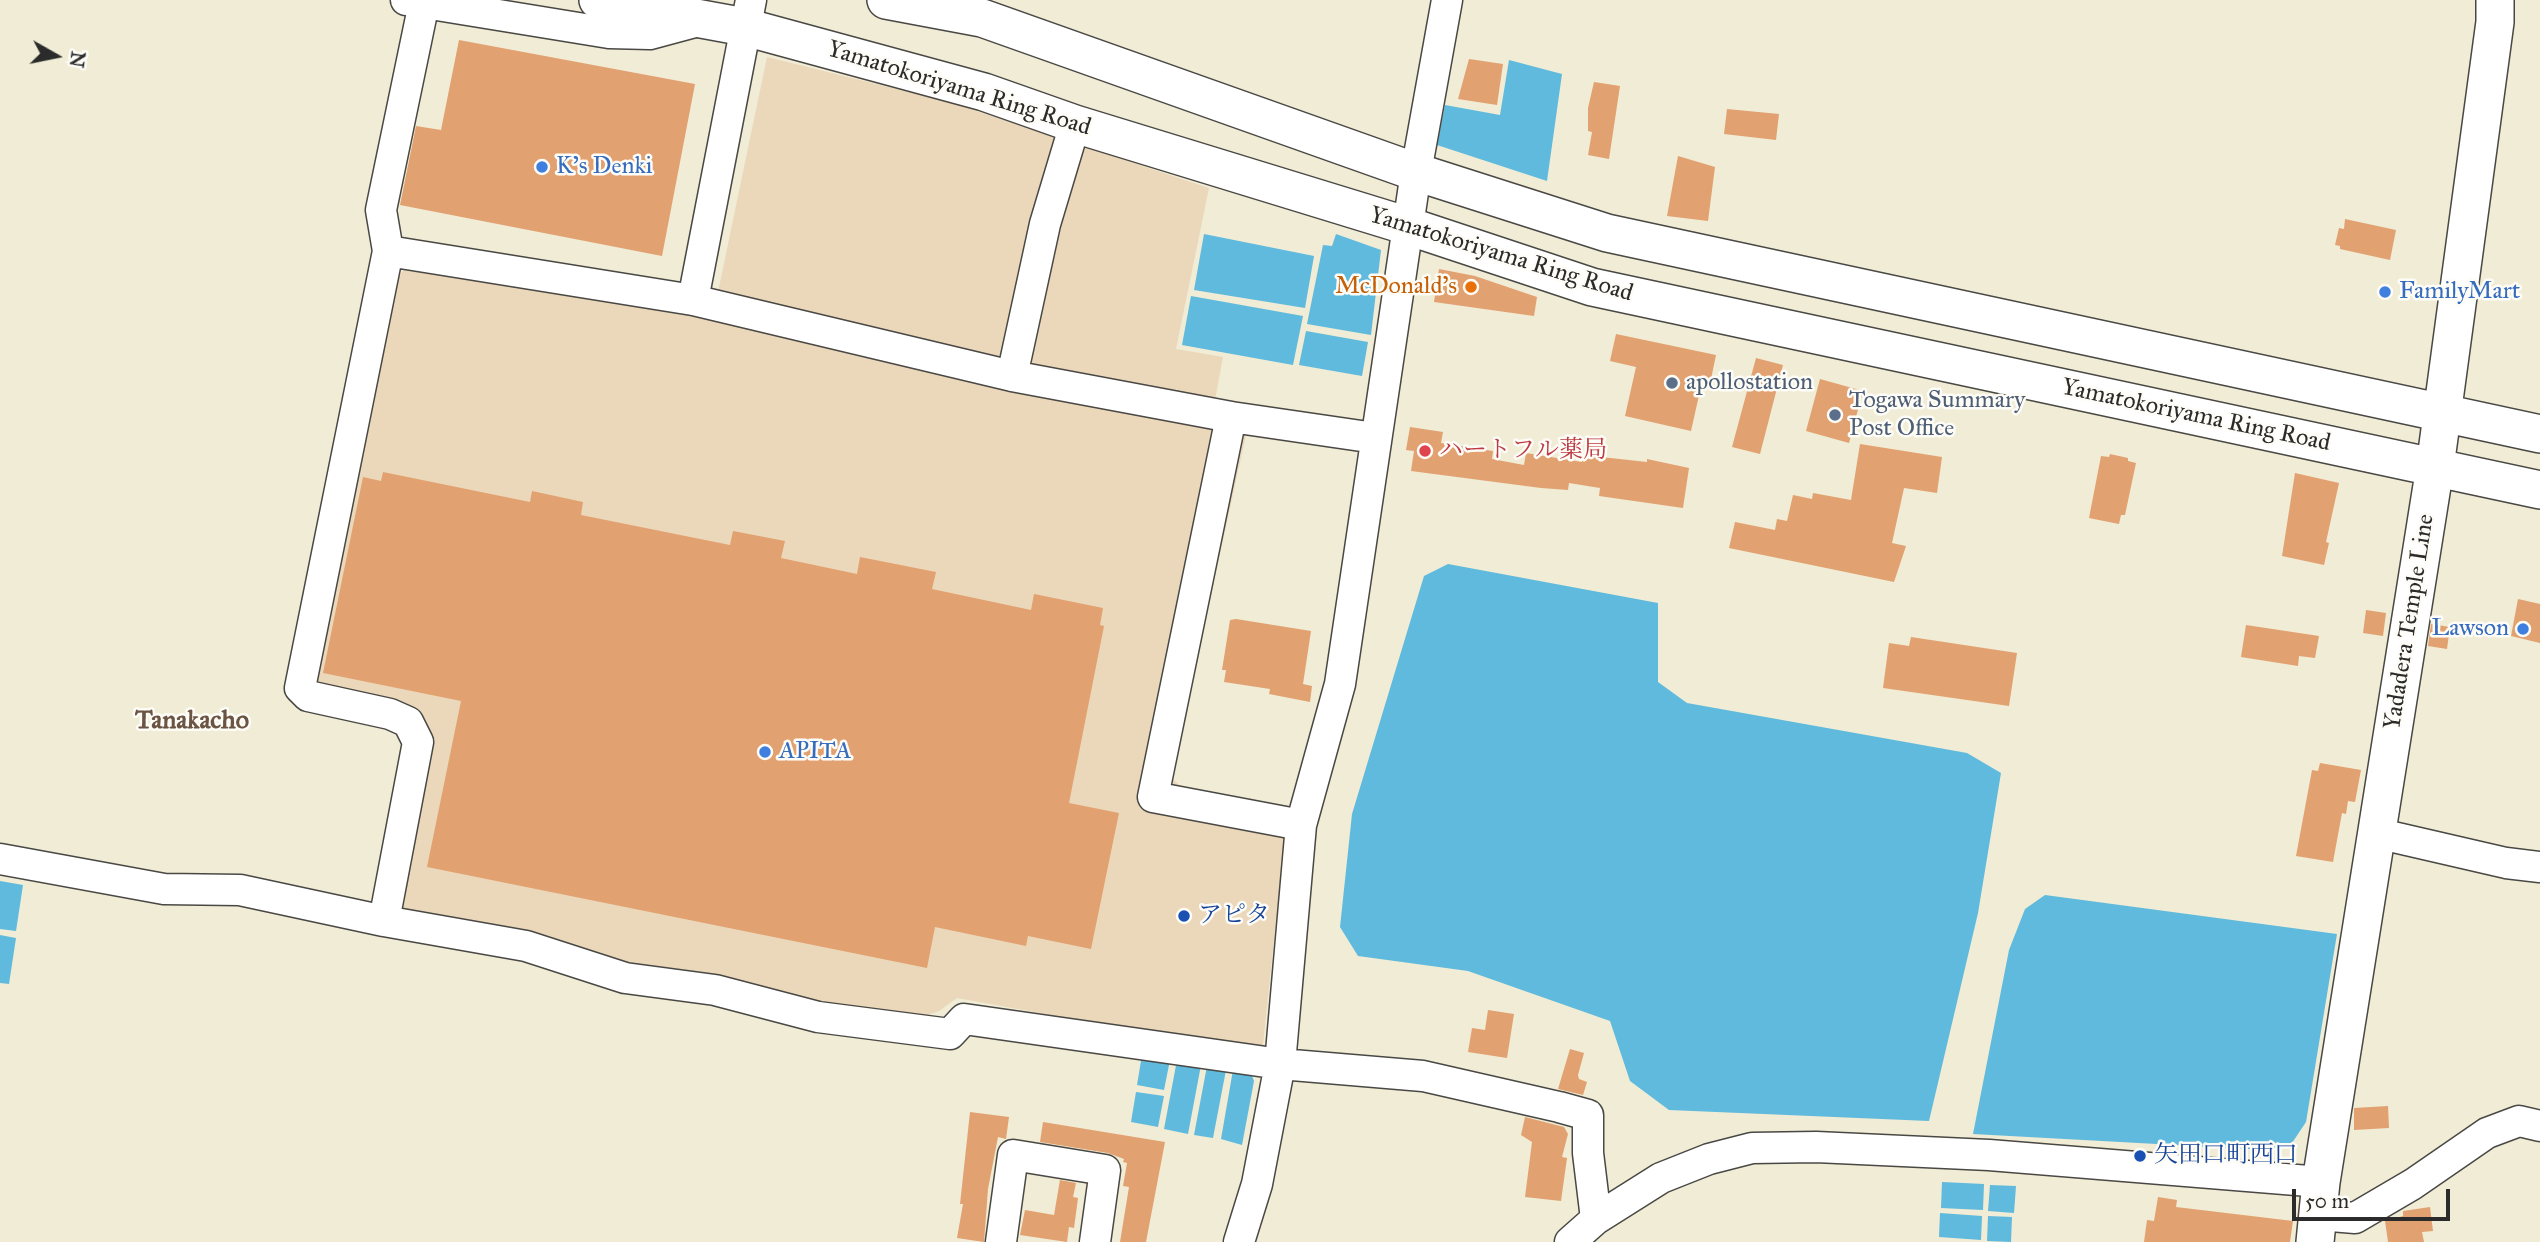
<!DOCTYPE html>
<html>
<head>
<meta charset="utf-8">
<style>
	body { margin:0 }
	#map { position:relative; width:2540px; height:1242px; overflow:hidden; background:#f0ecd5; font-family:"IM FELL Great Primer",serif }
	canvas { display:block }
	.north { position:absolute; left:21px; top:21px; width:70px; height:70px; -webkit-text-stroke:5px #fdfcf7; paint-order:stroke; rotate:99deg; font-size:19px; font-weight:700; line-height:28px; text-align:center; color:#2b2b2b }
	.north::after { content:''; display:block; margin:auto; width:24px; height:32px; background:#2b2b2b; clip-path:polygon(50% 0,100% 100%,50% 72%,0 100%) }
	.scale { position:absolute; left:2292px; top:1189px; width:158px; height:32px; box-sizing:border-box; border:4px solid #2b2b2b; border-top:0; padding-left:9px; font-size:21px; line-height:24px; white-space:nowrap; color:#2b2b2b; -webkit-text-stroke:5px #fdfcf7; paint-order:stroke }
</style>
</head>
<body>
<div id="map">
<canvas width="2540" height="1242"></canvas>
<div class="north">N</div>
<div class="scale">50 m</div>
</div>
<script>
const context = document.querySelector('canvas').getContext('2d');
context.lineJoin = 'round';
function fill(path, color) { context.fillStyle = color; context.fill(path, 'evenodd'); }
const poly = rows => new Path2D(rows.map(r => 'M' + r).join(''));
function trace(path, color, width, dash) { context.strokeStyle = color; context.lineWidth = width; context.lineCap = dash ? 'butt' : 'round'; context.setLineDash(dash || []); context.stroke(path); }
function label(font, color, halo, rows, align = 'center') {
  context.font = font + ' "IM FELL Great Primer","Noto Serif JP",serif'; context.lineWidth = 5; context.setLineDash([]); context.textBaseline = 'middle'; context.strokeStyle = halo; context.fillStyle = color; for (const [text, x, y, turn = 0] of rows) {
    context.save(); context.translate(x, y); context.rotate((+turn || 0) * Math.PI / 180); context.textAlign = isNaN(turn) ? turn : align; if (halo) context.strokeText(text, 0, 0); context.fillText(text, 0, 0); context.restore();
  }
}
fill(poly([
	[767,57,949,102,1209,188,1176,349,1223,357,1215,400,1252,408,1171,777,1180,786,1288,806,1263,1045,1251,1051,957,998,939,1011,914,1020,866,1019,398,911,429,749,321,687,314,674,397,280,404,269,415,269,713,316]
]), '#ebd8ba');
fill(poly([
	[1509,60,1562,74,1547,181,1437,145,1445,105,1500,115],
	[1204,234,1314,256,1305,308,1194,290],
	[1336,234,1381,250,1371,335,1307,324,1323,245,1332,246],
	[1191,296,1303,316,1293,365,1182,345],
	[1306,331,1368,342,1362,376,1299,365],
	[1448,564,1658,603,1658,682,1687,703,1967,753,2001,773,1978,913,1929,1121,1669,1110,1630,1081,1610,1021,1468,971,1358,956,1340,927,1352,814,1424,576],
	[0,881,23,885,16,931,0,929],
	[2045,895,2337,934,2306,1122,2292,1143,2267,1150,1973,1134,2009,950,2025,909],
	[0,935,16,938,9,984,0,983],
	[1142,1055,1170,1060,1164,1090,1137,1085],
	[1177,1060,1201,1065,1188,1134,1164,1129],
	[1207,1066,1226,1070,1213,1138,1194,1135],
	[1233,1070,1251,1073,1254,1081,1242,1145,1221,1139],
	[1136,1092,1164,1096,1158,1127,1131,1122],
	[1942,1182,1984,1184,1983,1210,1941,1208],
	[1990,1185,2016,1186,2014,1213,1988,1211],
	[1940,1213,1982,1216,1981,1240,1939,1237],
	[1988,1216,2012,1217,2011,1242,1987,1241]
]), '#5fbadd');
fill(poly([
	[459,40,695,84,662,256,400,205,416,126,441,130],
	[1469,59,1503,64,1497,105,1458,99],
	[1594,82,1620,86,1609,159,1588,155,1592,132,1588,131,1588,108],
	[1727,109,1779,114,1776,140,1724,134],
	[1678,156,1715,167,1708,221,1667,216],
	[2345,219,2396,230,2390,260,2340,249,2340,246,2335,245,2339,228,2344,229],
	[1439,269,1475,276,1537,297,1534,316,1434,302],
	[1616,334,1716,355,1710,384,1702,382,1691,431,1625,416,1636,367,1610,361],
	[1756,358,1783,365,1760,454,1732,447],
	[1820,379,1863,391,1849,443,1806,431],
	[1410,427,1443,432,1441,443,1493,451,1492,459,1524,465,1526,453,1582,462,1583,455,1647,462,1647,459,1689,468,1683,508,1599,496,1600,488,1569,483,1568,490,1541,488,1411,471,1414,451,1406,450],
	[1860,444,1942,457,1937,493,1904,488,1892,543,1906,546,1894,582,1729,548,1735,522,1775,530,1777,519,1787,521,1793,495,1812,499,1813,493,1851,500],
	[2110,454,2128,458,2128,461,2136,463,2125,515,2121,515,2119,524,2089,518,2101,456,2109,457],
	[383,472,530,502,532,491,583,502,581,515,730,545,733,531,785,541,781,558,857,574,860,557,936,572,932,589,1031,610,1034,594,1103,608,1100,625,1104,626,1069,803,1119,813,1091,949,1028,936,1026,946,935,927,927,968,427,867,461,701,323,673,363,477,381,481],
	[2295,473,2339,483,2326,542,2329,543,2324,565,2282,556],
	[2518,599,2540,604,2540,643,2511,636],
	[2366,610,2386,613,2383,636,2363,633],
	[1236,619,1311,631,1303,684,1312,686,1310,702,1269,694,1270,689,1224,682,1226,670,1222,670,1230,620],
	[2431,624,2450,627,2447,649,2428,646],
	[2246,625,2319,636,2315,658,2299,656,2298,666,2241,657],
	[1911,637,2017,653,2009,706,1883,688,1889,643,1909,646],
	[2320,763,2361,770,2355,802,2348,801,2346,814,2342,813,2333,862,2296,856,2312,770,2318,771],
	[1488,1010,1514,1014,1507,1058,1468,1052,1472,1028,1485,1030],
	[1570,1049,1584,1053,1578,1075,1579,1079,1587,1082,1583,1095,1558,1089],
	[2388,1106,2389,1128,2354,1130,2354,1108],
	[970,1112,1009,1117,1006,1139,998,1137,988,1189,984,1242,957,1238,963,1204,960,1204],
	[1525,1117,1564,1127,1568,1134,1562,1157,1567,1158,1561,1201,1525,1197,1532,1142,1521,1135],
	[1043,1122,1165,1142,1146,1242,1120,1242,1129,1187,1123,1186,1127,1163,1123,1162,1124,1159,1108,1153,1040,1142],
	[1060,1180,1076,1183,1073,1197,1078,1198,1074,1228,1069,1227,1067,1242,1020,1235,1025,1210,1054,1215],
	[2158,1197,2177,1200,2176,1207,2293,1221,2290,1242,2144,1242,2147,1220,2154,1221],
	[2430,1207,2433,1231,2422,1232,2424,1242,2388,1242,2385,1221,2403,1216,2403,1211]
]), '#e2a170');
const minor = poly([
	[406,0,609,33,650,34,702,20],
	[388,251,693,300,1012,376,1231,417,1375,438],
	[693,300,751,0],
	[1012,376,1045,224,1075,124],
	[1231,417,1153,797,1301,825],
	[2376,833,2506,863,2540,867],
	[0,859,164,889,240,890,384,921,526,946,625,978,715,990,818,1017,950,1034,964,1019,1280,1064,1423,1076,1559,1107,1588,1115,1588,1153,1596,1219],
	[384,921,418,742,408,722,390,714,308,696,300,688,388,251,381,210,424,3],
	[2319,1215,2355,1218,2413,1184,2487,1133,2519,1121,2540,1126],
	[1001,1242,1013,1155,1105,1170,1095,1242],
	[1239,1242,1257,1184,1280,1064,1301,825,1340,684,1416,172,1447,0],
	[1570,1242,1596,1219,1661,1178,1709,1159,1752,1148,1816,1147,1989,1155,2321,1182]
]);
const major = poly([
	[598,0,745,27,984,92,1075,124,1408,226,1592,287,2540,490],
	[886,0,982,18,1416,172,1607,233,2540,434],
	[2315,1242,2321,1182,2435,467,2495,22,2495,0]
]);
trace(minor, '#494844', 33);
trace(major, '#494844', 40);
trace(minor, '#fff', 30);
trace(major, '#fff', 37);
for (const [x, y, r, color] of [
	[542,167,7,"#3f7fe0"],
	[1471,287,7,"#e8710a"],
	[2385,292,7,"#3f7fe0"],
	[1672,383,7,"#5c6f8a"],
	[1835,415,7,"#5c6f8a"],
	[1425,451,7,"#e0444e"],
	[2523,629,7,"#3f7fe0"],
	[765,752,7,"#3f7fe0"],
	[1184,916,7,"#1a4fb4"],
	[2140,1156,7,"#1a4fb4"]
]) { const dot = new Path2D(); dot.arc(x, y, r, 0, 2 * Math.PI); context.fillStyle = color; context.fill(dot); trace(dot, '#fdfcf7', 2.5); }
label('24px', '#2b2b2b', '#fdfcf7', [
	["Yamatokoriyama Ring Road",959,89,17],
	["Yamatokoriyama Ring Road",1501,255,17],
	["Yamatokoriyama Ring Road",2196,416,12],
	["Yadadera Temple Line",2410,622,-81]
]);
label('24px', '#366cbe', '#fdfcf7', [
	["K's Denki",556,167],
	["FamilyMart",2399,292],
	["Lawson",2509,629,"right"],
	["APITA",779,752]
], 'left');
label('24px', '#c56008', '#fdfcf7', [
	["McDonald's",1457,287]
], 'right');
label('24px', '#4e5e75', '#fdfcf7', [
	["apollostation",1686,383],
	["Togawa Summary",1849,401],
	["Post Office",1849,429]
], 'left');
label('24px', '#be3a42', '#fdfcf7', [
	["ハートフル薬局",1439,451]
], 'left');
label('24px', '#164399', '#fdfcf7', [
	["アピタ",1198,916],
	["矢田口町西口",2154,1156]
], 'left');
label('bold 26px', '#6b5443', '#fdfcf7', [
	["Tanakacho",192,722]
]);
</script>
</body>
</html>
